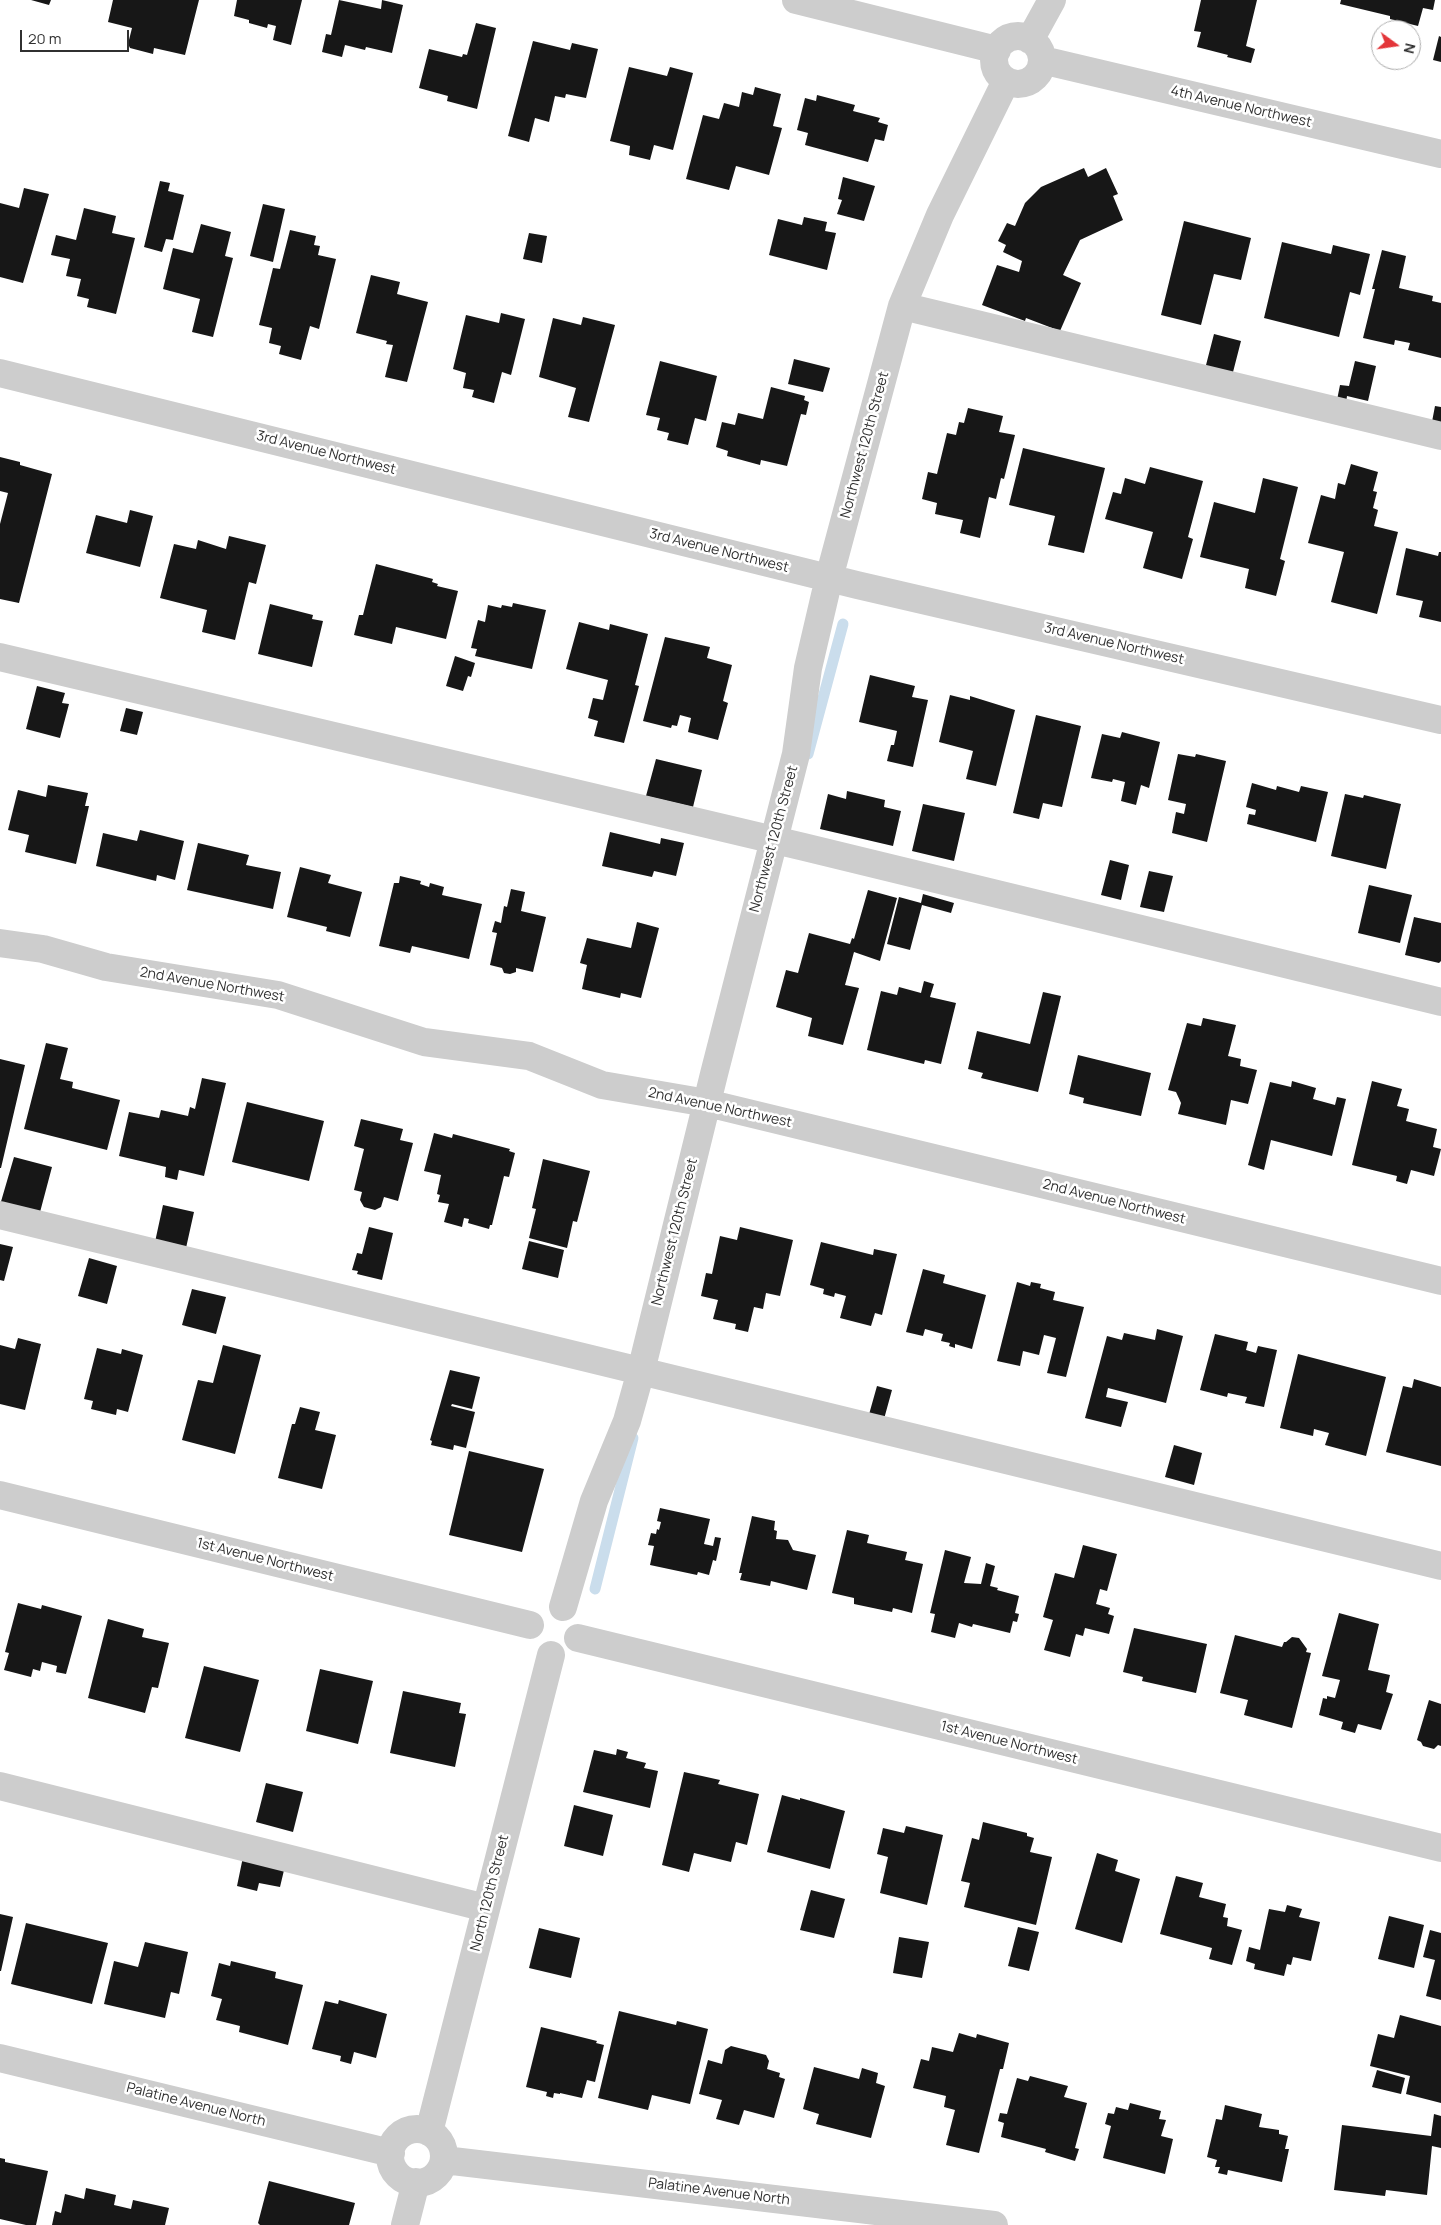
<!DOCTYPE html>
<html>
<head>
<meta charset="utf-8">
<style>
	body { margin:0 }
	#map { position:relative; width:1441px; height:2225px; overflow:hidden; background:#fff; font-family:Manrope,sans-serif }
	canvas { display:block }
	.north { position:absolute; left:1371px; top:20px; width:50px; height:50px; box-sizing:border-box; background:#fff; border:1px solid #acacac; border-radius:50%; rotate:104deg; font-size:14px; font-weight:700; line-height:20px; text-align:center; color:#303030 }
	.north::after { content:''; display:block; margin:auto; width:18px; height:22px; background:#e33539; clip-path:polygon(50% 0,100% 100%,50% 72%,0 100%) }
	.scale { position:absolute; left:20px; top:30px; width:109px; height:22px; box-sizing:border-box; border:2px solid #303030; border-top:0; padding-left:6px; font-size:15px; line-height:18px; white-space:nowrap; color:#303030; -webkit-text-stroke:4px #fff; paint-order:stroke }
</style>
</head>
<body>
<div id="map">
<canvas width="1441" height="2225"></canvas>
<div class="north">N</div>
<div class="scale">20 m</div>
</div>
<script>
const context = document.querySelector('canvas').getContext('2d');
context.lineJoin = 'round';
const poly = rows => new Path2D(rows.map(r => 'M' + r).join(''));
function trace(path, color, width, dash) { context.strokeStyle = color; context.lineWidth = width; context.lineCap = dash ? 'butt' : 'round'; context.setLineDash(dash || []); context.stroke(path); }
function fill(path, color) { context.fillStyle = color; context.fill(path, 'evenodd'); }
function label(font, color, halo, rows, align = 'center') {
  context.font = font + ' Manrope,sans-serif'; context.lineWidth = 5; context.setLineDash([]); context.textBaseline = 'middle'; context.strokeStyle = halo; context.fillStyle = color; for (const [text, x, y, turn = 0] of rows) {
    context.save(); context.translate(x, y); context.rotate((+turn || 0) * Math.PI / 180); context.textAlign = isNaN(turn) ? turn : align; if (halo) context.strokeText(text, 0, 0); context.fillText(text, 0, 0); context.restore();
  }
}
trace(poly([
	[808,754,843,624],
	[595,1589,633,1438]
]), '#caddec', 11);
fill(poly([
	[31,0,51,0,49,5],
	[113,0,199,0,185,55,154,48,153,54,130,48,128,44,132,28,108,22],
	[237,0,302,0,291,45,273,40,276,26,268,24,267,28,249,23,249,20,234,16],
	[339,0,381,9,382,0,403,5,392,53,366,47,365,50,345,45,342,57,322,52,326,34,331,35],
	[1201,0,1257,0,1246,46,1255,49,1251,63,1227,57,1228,55,1197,47,1201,32,1194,31],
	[1341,0,1435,0,1433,10,1423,8,1418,26,1390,19,1390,16,1340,4],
	[476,23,496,28,477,109,447,101,448,96,419,88,429,49,462,57,463,54,467,55],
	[1439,36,1441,37,1441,62,1433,60],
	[533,41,570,50,572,43,598,49,586,98,566,94,565,98,555,96,549,122,535,118,529,142,508,136],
	[629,67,667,76,670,67,693,73,673,150,654,145,650,160,629,155,630,146,610,141],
	[755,87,781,94,773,126,782,128,769,175,736,166,729,190,686,179,703,115,719,119,724,103,739,107,742,92,753,95],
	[817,95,855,105,853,111,880,118,878,122,888,125,884,141,875,139,868,162,805,145,808,133,797,130,805,98,816,101],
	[1084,168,1088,177,1106,168,1118,194,1113,196,1123,220,1080,240,1063,275,1081,283,1060,331,1026,318,1025,321,982,305,997,265,1019,272,1022,261,1003,252,1006,245,998,241,1007,223,1015,226,1025,203,1041,187],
	[843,177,875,186,864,221,837,214,842,200,838,199],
	[160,181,170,183,168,191,184,195,173,240,166,239,162,252,144,247],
	[24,188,49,194,23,283,0,277,0,203,19,208],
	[263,204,285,209,273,262,250,256],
	[84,208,116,216,112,233,135,238,116,314,87,307,89,299,77,296,81,279,66,276,70,259,51,255,56,235,76,240],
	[804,217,827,222,825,231,836,233,827,270,769,255,778,219,802,225],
	[1184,221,1251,238,1241,280,1214,274,1201,325,1161,315],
	[201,224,231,232,225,256,233,258,213,337,192,332,200,299,163,289,173,248,193,253],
	[290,230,316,236,314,245,320,246,318,255,336,259,319,329,310,326,301,360,279,354,281,346,269,343,272,328,259,325,273,268,280,269],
	[529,233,547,236,542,263,523,259],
	[1282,242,1331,254,1333,245,1370,254,1360,295,1350,292,1339,337,1264,318],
	[1382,250,1406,256,1399,288,1433,296,1432,301,1441,303,1441,358,1408,350,1410,343,1395,340,1394,345,1363,338,1375,289,1372,289],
	[371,275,400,282,397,294,428,302,407,382,385,377,393,345,386,344,387,341,356,333],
	[501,313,525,319,511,375,502,372,494,403,472,397,474,390,463,388,466,373,453,369,466,315,499,323],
	[583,317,615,325,589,422,568,417,576,388,539,377,553,318,581,325],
	[1214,334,1241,341,1232,376,1205,369],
	[794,359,830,368,823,392,788,384],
	[660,361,717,376,706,421,695,418,688,445,667,440,669,433,657,430,660,418,646,415],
	[1355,361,1376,366,1368,401,1347,396,1346,403,1337,400,1340,385,1349,386],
	[771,387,805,396,804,400,809,402,806,415,801,414,787,466,761,460,760,465,727,456,728,451,716,447,722,422,735,425,738,413,763,419],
	[1435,406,1441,407,1441,429,1431,427],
	[968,408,1003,416,999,432,1015,435,1004,479,1001,478,996,499,989,497,980,538,960,533,963,520,935,514,937,503,922,499,928,472,937,474,947,433,956,435,959,422,964,423],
	[1023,448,1105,468,1084,553,1048,545,1055,516,1009,505],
	[0,457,20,462,20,465,52,474,19,603,0,599,0,524,8,493,0,491],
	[1351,464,1378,472,1373,491,1377,492,1373,508,1378,510,1374,526,1398,532,1377,614,1331,602,1344,552,1308,543,1321,495,1335,499,1338,483,1345,485],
	[1150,467,1203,481,1188,537,1193,539,1182,579,1143,568,1153,532,1105,519,1113,492,1121,494,1125,478,1145,484],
	[1263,478,1298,487,1280,559,1285,561,1276,596,1245,588,1249,569,1200,557,1214,502,1255,513],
	[130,510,153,516,140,567,86,553,96,515,127,523],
	[229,536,266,545,256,584,249,582,235,640,202,632,207,610,160,598,174,544,196,549,198,540,226,549],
	[1406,548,1438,556,1439,552,1441,552,1441,622,1419,617,1423,601,1396,595],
	[376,564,433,579,432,582,438,584,437,586,458,591,446,639,396,627,392,644,354,635,359,615,363,615],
	[513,603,546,610,532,669,475,656,477,649,471,648,478,620,485,622,488,605,501,608,502,605,512,607],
	[270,604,313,615,312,619,323,621,312,667,258,654],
	[579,622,609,630,610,624,648,634,635,685,639,686,624,743,594,736,598,721,588,718,593,698,603,700,608,680,566,669],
	[665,637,710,647,707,658,732,665,723,701,728,703,718,740,688,732,691,718,680,715,677,726,672,725,671,728,643,721],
	[455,656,475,663,471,677,468,676,463,691,446,686],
	[870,675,915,686,912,697,928,700,913,767,887,761,891,745,894,745,897,731,859,722],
	[37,686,65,693,62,703,69,704,60,738,26,729],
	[950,695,970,700,970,696,1015,710,996,786,966,779,973,751,939,742],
	[126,708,143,712,137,735,120,731],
	[1036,715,1081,726,1062,807,1043,803,1039,819,1013,813],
	[1122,732,1160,742,1149,788,1141,785,1136,805,1121,801,1125,782,1113,779,1112,782,1091,778,1102,734,1120,738],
	[1178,754,1195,757,1196,754,1226,761,1207,842,1172,833,1176,812,1184,814,1186,804,1168,800],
	[656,759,702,770,693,807,646,796],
	[1252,783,1276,790,1277,786,1299,792,1301,786,1328,792,1316,842,1247,824,1249,814,1255,815,1256,810,1246,807],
	[48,785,88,793,85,806,89,806,76,864,25,852,29,835,8,830,18,790,46,797],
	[847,791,885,800,884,807,901,811,893,846,820,829,828,794,846,799],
	[1345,794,1363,798,1364,795,1401,804,1386,869,1331,856],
	[923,804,965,813,954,861,912,851],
	[140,830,184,841,175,880,157,875,156,881,96,866,103,833,137,841],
	[610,832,660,844,661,838,684,843,676,876,654,871,652,877,602,866],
	[198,843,249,855,246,865,281,872,273,909,187,890],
	[1110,860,1129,865,1121,900,1101,895],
	[300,867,331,875,328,883,362,892,350,937,326,931,327,927,287,917],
	[1149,871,1173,876,1164,912,1140,907],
	[400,876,421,881,420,884,429,887,430,883,444,887,442,895,482,904,469,959,412,946,410,953,379,946,394,883,399,883],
	[1369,885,1412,895,1400,943,1358,933],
	[511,889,525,892,521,911,546,917,533,972,516,968,516,972,510,974,504,973,502,968,490,965,497,933,492,932,495,921,501,923,504,906,507,907],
	[868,890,897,898,880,961,854,952,845,985,859,988,843,1045,808,1036,812,1018,776,1007,786,970,798,973,809,933,850,944,852,938,854,939],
	[923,894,954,903,951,913,922,905,910,950,887,944,899,897,921,903],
	[1414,917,1441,923,1441,961,1439,963,1405,955],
	[637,922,659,928,641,998,621,993,620,998,582,989,587,965,580,963,587,938,631,948],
	[924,981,934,984,930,997,956,1003,941,1064,925,1060,924,1064,867,1050,881,991,897,995,899,987,921,993],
	[1043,992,1061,996,1038,1092,981,1078,983,1073,968,1069,977,1031,1030,1044],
	[1203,1018,1236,1025,1228,1056,1241,1059,1240,1066,1257,1070,1248,1104,1231,1100,1226,1125,1178,1114,1181,1103,1176,1092,1168,1090,1187,1023,1201,1026],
	[46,1043,68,1048,60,1079,73,1082,72,1088,120,1100,107,1150,24,1129],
	[1078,1055,1151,1073,1141,1116,1083,1103,1084,1098,1069,1094],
	[0,1059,25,1065,1,1168,0,1168],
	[202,1078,226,1083,204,1176,179,1170,177,1180,165,1177,166,1167,119,1156,129,1112,159,1118,161,1110,188,1116,190,1107,195,1109],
	[1292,1081,1316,1088,1313,1099,1335,1105,1337,1097,1346,1099,1332,1156,1271,1140,1264,1170,1248,1165,1270,1082,1291,1087],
	[1372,1081,1402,1089,1397,1106,1409,1109,1406,1121,1437,1129,1433,1147,1441,1149,1434,1176,1411,1170,1407,1184,1396,1181,1397,1176,1352,1165],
	[247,1102,324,1121,309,1181,232,1162],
	[361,1119,403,1129,400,1140,413,1143,398,1201,384,1197,381,1207,375,1210,364,1207,360,1200,362,1192,354,1190,364,1149,354,1146],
	[434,1133,452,1138,453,1134,510,1149,509,1151,515,1153,509,1177,504,1176,492,1225,490,1225,489,1229,468,1223,469,1219,464,1218,462,1227,444,1222,449,1204,438,1202,440,1195,437,1194,441,1175,424,1171],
	[14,1157,52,1167,39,1216,0,1205],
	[543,1159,590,1171,577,1222,573,1221,567,1248,529,1238,536,1209,532,1208],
	[163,1205,194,1212,186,1248,155,1242],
	[369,1227,393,1233,382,1280,357,1274,358,1271,352,1270,357,1253,362,1254],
	[740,1227,793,1240,780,1296,766,1293,763,1309,754,1307,748,1332,735,1329,736,1324,713,1319,718,1300,701,1296,706,1273,712,1274,720,1236,737,1240],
	[529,1241,564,1250,558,1278,522,1269],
	[821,1242,873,1255,874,1249,897,1254,882,1315,875,1313,871,1326,840,1318,846,1296,835,1293,834,1297,823,1294,824,1289,810,1285],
	[0,1244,13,1247,4,1281,0,1280],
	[89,1258,117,1266,107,1304,78,1296],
	[923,1269,945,1275,943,1283,986,1295,972,1349,955,1344,955,1348,949,1346,950,1343,941,1341,943,1334,925,1329,923,1336,906,1332],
	[1017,1282,1030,1286,1031,1282,1041,1284,1040,1288,1055,1292,1053,1300,1084,1307,1066,1377,1047,1373,1056,1338,1044,1335,1039,1355,1023,1351,1020,1366,997,1361],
	[192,1289,226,1297,216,1334,182,1325],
	[1157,1329,1183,1336,1166,1403,1108,1388,1106,1397,1128,1402,1121,1427,1085,1418,1107,1336,1122,1340,1124,1333,1155,1340],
	[1215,1334,1248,1342,1246,1350,1256,1353,1258,1346,1277,1350,1264,1407,1245,1403,1247,1397,1228,1393,1227,1397,1200,1390],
	[18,1338,41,1344,25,1410,0,1404,0,1345,15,1349],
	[223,1345,261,1355,235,1454,182,1440,198,1380,213,1383],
	[97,1348,121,1354,122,1349,143,1355,128,1412,117,1409,116,1415,91,1409,93,1401,84,1399],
	[1298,1354,1386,1377,1366,1456,1325,1445,1329,1433,1314,1429,1313,1436,1280,1428],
	[450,1370,480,1377,472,1409,452,1404,451,1406,475,1412,466,1448,454,1445,453,1450,431,1445,432,1441,430,1440],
	[1414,1379,1441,1387,1441,1466,1386,1452,1403,1386,1412,1388],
	[877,1386,892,1390,884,1419,868,1418],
	[300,1407,320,1412,315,1430,336,1435,322,1489,278,1478,292,1424,295,1424],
	[1174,1445,1202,1453,1194,1485,1165,1477],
	[469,1451,544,1469,522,1552,449,1535],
	[660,1508,710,1519,704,1544,713,1546,715,1537,721,1538,716,1561,713,1560,709,1575,698,1572,697,1575,650,1565,654,1546,648,1545,651,1533,656,1534,657,1529,659,1530,661,1522,657,1521],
	[752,1516,775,1521,774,1530,777,1531,776,1539,788,1540,793,1550,816,1555,807,1590,771,1581,770,1586,740,1580,742,1573,739,1573],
	[847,1530,869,1535,867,1543,907,1552,905,1560,923,1564,912,1613,893,1608,892,1612,854,1604,854,1598,832,1593],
	[1083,1545,1117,1554,1107,1591,1100,1589,1096,1604,1110,1608,1108,1614,1114,1616,1109,1634,1085,1628,1083,1636,1076,1634,1070,1657,1044,1650,1053,1620,1043,1617,1055,1573,1074,1578],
	[945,1550,971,1557,964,1583,981,1584,986,1563,995,1566,990,1586,998,1588,997,1590,1019,1596,1015,1613,1019,1614,1017,1622,1013,1621,1010,1633,973,1624,972,1627,959,1623,955,1638,931,1632,935,1614,930,1613],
	[18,1603,41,1609,42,1605,82,1616,66,1674,56,1672,57,1666,42,1662,40,1671,33,1669,31,1677,4,1670,9,1653,5,1652],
	[1339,1613,1379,1624,1368,1670,1390,1675,1386,1692,1393,1694,1381,1730,1358,1724,1355,1733,1341,1729,1343,1722,1319,1715,1323,1698,1327,1699,1327,1696,1335,1698,1340,1680,1322,1676],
	[108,1619,144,1629,142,1637,169,1643,158,1688,152,1687,145,1713,88,1698],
	[1134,1628,1207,1644,1196,1693,1142,1681,1143,1677,1123,1672],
	[1235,1635,1282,1647,1284,1642,1286,1642,1292,1637,1299,1638,1307,1649,1306,1652,1311,1653,1292,1728,1244,1715,1248,1700,1220,1693],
	[204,1666,259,1680,240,1752,185,1738],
	[320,1669,373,1681,358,1744,306,1731],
	[403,1691,461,1703,459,1713,466,1714,455,1767,390,1753],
	[1429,1700,1441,1704,1441,1746,1438,1745,1434,1749,1423,1746,1421,1742,1417,1740],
	[617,1749,628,1752,626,1758,646,1763,644,1768,658,1771,650,1808,583,1792,594,1750,616,1755],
	[684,1772,720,1780,718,1784,759,1794,747,1845,736,1842,731,1862,694,1853,689,1872,662,1865],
	[266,1783,303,1792,293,1832,256,1822],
	[782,1795,800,1800,800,1798,845,1811,830,1869,767,1852],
	[574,1805,613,1815,603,1856,564,1846],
	[983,1822,1027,1833,1027,1836,1034,1838,1030,1852,1052,1857,1036,1925,964,1907,970,1883,961,1881,972,1838,979,1840],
	[906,1826,943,1835,927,1905,880,1893,888,1857,877,1854,883,1828,904,1833],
	[1097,1853,1118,1860,1115,1871,1140,1879,1122,1943,1075,1929],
	[243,1857,285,1866,280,1887,259,1883,257,1891,237,1886],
	[1176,1876,1203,1883,1199,1897,1226,1904,1223,1917,1228,1918,1227,1926,1242,1930,1232,1965,1209,1959,1212,1948,1160,1934],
	[811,1890,845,1899,834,1938,800,1930],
	[1287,1905,1302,1909,1299,1917,1320,1922,1311,1961,1293,1957,1291,1965,1287,1964,1284,1976,1254,1969,1255,1964,1246,1961,1249,1947,1260,1950,1269,1909,1285,1912],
	[0,1914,13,1917,1,1971,0,1971],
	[1389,1916,1424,1925,1414,1968,1378,1959],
	[26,1923,108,1943,92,2004,11,1984],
	[1018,1927,1039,1932,1029,1971,1008,1966],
	[539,1928,580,1938,571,1978,529,1968],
	[1430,1930,1441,1933,1441,2000,1426,1996,1435,1960,1423,1957],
	[899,1937,929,1942,922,1978,893,1973],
	[145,1942,188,1952,179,1994,171,1992,165,2018,104,2004,114,1961,138,1967],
	[231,1961,276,1972,275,1978,303,1985,288,2045,239,2032,240,2026,216,2020,222,1999,211,1996,219,1963,230,1966],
	[339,2000,387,2014,376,2058,354,2052,351,2064,340,2061,341,2056,312,2049,325,2001,338,2004],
	[619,2011,676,2025,677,2021,708,2029,690,2104,652,2095,648,2110,598,2098],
	[1400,2015,1441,2026,1441,2103,1406,2094,1410,2076,1370,2066,1378,2034,1394,2038],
	[541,2027,597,2041,596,2043,604,2045,595,2082,587,2080,582,2098,560,2093,560,2094,554,2093,553,2098,546,2096,547,2092,526,2087],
	[959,2033,976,2038,977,2034,1009,2043,1003,2069,1000,2069,979,2153,946,2145,955,2110,944,2107,946,2096,913,2088,921,2059,929,2061,932,2047,953,2052],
	[731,2046,766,2055,769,2061,767,2069,780,2073,779,2077,785,2079,774,2118,744,2110,739,2125,716,2119,722,2100,699,2094,708,2060,722,2064,725,2050],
	[814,2067,859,2079,862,2068,878,2073,876,2083,885,2086,871,2138,816,2124,819,2114,803,2109],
	[1377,2070,1405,2078,1401,2094,1372,2087],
	[1030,2076,1068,2086,1064,2097,1087,2103,1075,2148,1079,2149,1075,2161,1045,2152,1046,2149,1001,2137,1004,2123,998,2121,1000,2113,1007,2114,1017,2078,1028,2081],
	[1130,2103,1161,2111,1159,2119,1166,2120,1161,2136,1173,2139,1165,2174,1103,2158,1111,2126,1105,2124,1108,2113,1114,2114,1116,2107,1128,2110],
	[1225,2105,1262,2114,1259,2127,1279,2130,1279,2134,1288,2136,1285,2149,1289,2149,1282,2182,1228,2170,1227,2175,1218,2173,1220,2167,1215,2167,1217,2160,1207,2157,1216,2119,1222,2120],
	[1434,2114,1441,2116,1441,2148,1432,2146,1427,2195,1386,2190,1385,2196,1334,2190,1342,2125,1431,2136],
	[0,2158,5,2159,5,2162,48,2171,36,2225,26,2225,0,2219],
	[269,2181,355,2203,349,2225,260,2225,258,2223],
	[86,2188,116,2195,114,2205,131,2209,133,2200,169,2208,165,2225,52,2225,55,2211,61,2213,65,2194,84,2199]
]), '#171717');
trace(poly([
	[796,0,997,50],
	'994 60a24 24 0 1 1 48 0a24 24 0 1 1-48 0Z',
	[1030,40,1052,0],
	[1042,60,1441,154],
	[902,306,1441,436],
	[0,373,857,585,1441,720],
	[0,657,804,847,1441,1002],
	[0,943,43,949,106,967,278,995,424,1042,529,1056,602,1085,707,1103,1441,1281],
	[0,1215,1441,1566],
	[0,1495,530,1625],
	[563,1607,594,1501,627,1421,641,1371,714,1074,796,754,808,668,829,578,902,306,940,215,1006,81],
	[578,1638,1441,1848],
	[0,1786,486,1908],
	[0,2058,391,2153],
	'390 2156a27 27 0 1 1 54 0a27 27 0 1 1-54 0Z',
	[429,2132,551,1655],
	[444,2160,994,2225],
	[405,2225,416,2182]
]), '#cdcdcd', 28);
label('14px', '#303030', '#fff', [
	["4th Avenue Northwest",1241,107,13],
	["Northwest 120th Street",865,445,-75],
	["3rd Avenue Northwest",326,453,14],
	["3rd Avenue Northwest",719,551,14],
	["3rd Avenue Northwest",1114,644,13],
	["Northwest 120th Street",774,839,-75],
	["2nd Avenue Northwest",212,985,10],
	["2nd Avenue Northwest",720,1108,12],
	["2nd Avenue Northwest",1114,1202,14],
	["Northwest 120th Street",675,1232,-76],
	["1st Avenue Northwest",265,1560,14],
	["1st Avenue Northwest",1009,1743,14],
	["North 120th Street",490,1893,-76],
	["Palatine Avenue North",196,2105,14],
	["Palatine Avenue North",719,2192,7]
]);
</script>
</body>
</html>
